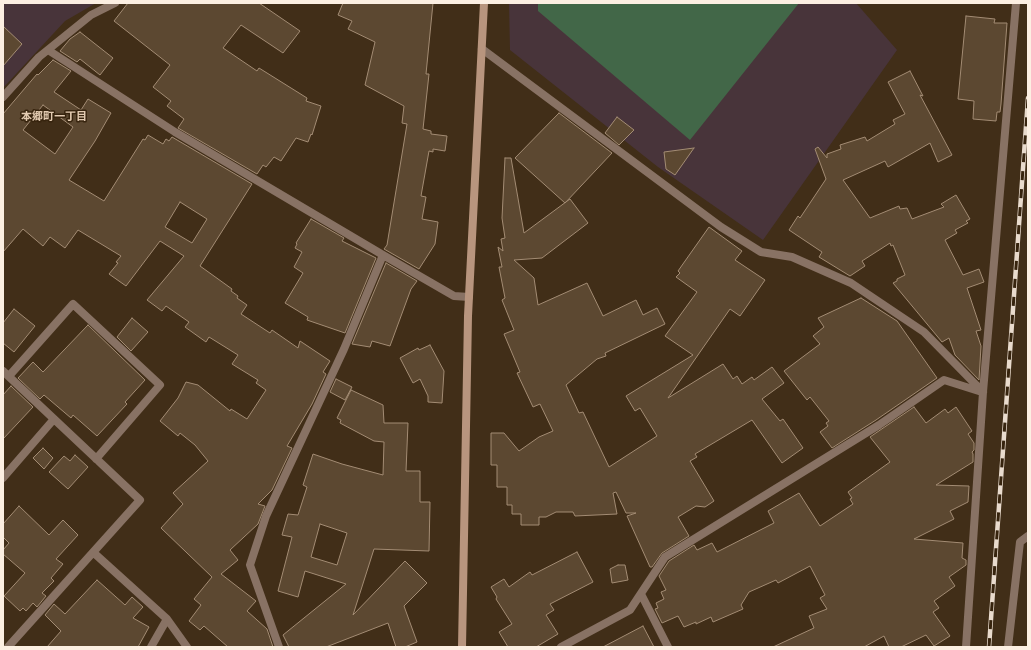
<!DOCTYPE html>
<html>
<head>
<meta charset="utf-8">
<style>
	body { margin:0 }
	#map { position:relative; width:1031px; height:650px; overflow:hidden; background:#412e18; font-family:"DejaVu Sans",sans-serif }
	canvas { display:block }
	.frame { position:absolute; inset:0; border:4px solid #fcefe2; pointer-events:none }
</style>
</head>
<body>
<div id="map">
<canvas width="1031" height="650"></canvas>
<div class="frame"></div>
</div>
<script>
const context = document.querySelector('canvas').getContext('2d');
context.lineJoin = 'round';
function fill(path, color) { context.fillStyle = color; context.fill(path, 'evenodd'); }
const poly = rows => new Path2D(rows.map(r => 'M' + r).join(''));
function trace(path, color, width, dash) { context.strokeStyle = color; context.lineWidth = width; context.lineCap = dash ? 'butt' : 'round'; context.setLineDash(dash || []); context.stroke(path); }
function label(font, color, halo, rows, align = 'center') {
  context.font = font + ' "DejaVu Sans","Noto Sans JP",sans-serif'; context.lineWidth = 3; context.setLineDash([]); context.textBaseline = 'middle'; context.strokeStyle = halo; context.fillStyle = color; for (const [text, x, y, turn = 0] of rows) {
    context.save(); context.translate(x, y); context.rotate((+turn || 0) * Math.PI / 180); context.textAlign = isNaN(turn) ? turn : align; if (halo) context.strokeText(text, 0, 0); context.fillText(text, 0, 0); context.restore();
  }
}
fill(poly([
	[3,3,96,3,65,21,3,88],
	[509,3,856,3,897,50,763,240,658,167,510,50]
]), '#48343a');
fill(poly([
	[538,3,799,3,690,140,538,11]
]), '#426748');
const building = poly([
	[128,3,259,3,300,31,283,53,241,25,223,48,257,71,259,68,307,98,306,101,321,106,312,135,311,134,308,142,296,138,281,161,274,157,266,167,263,165,257,174,178,128,184,119,167,106,171,101,153,87,170,65,114,21,128,3],
	[343,3,433,3,426,74,429,74,423,129,431,131,431,134,447,136,445,151,433,149,433,152,429,151,421,196,426,197,422,219,438,222,435,244,419,269,384,249,387,245,407,124,402,123,404,106,365,85,375,42,348,29,352,21,338,15,343,3],
	[966,16,995,19,994,23,1007,23,1001,104,1000,112,997,112,996,121,973,119,974,101,958,99,966,16],
	[3,26,22,44,3,66,3,26],
	[80,32,113,58,100,75,80,59,77,62,60,51,70,39,80,32],
	[53,60,71,71,54,92,81,110,88,99,111,113,95,141,69,180,104,201,143,139,145,140,148,135,163,144,166,139,169,141,172,137,252,184,200,266,232,289,231,291,238,296,237,298,247,305,241,314,270,333,272,330,298,348,300,341,330,361,323,372,326,374,312,404,287,446,292,448,272,490,258,504,265,506,258,524,230,550,238,560,221,574,256,601,247,611,267,629,273,647,228,647,204,626,200,630,189,621,201,605,194,599,212,577,161,528,183,504,173,493,208,461,195,445,180,433,178,436,160,421,178,398,186,382,198,385,230,411,231,409,247,419,266,390,256,383,258,380,232,364,238,355,209,337,206,342,185,327,189,322,166,306,162,311,147,300,184,256,160,241,126,286,109,274,118,263,116,262,121,256,78,230,65,248,50,237,43,246,23,229,3,252,3,114,37,74,38,75,53,60],
	[43,105,73,127,55,154,23,130,43,105],
	[180,202,207,219,192,243,165,227,180,202],
	[910,71,923,96,920,95,952,155,938,162,930,143,888,167,885,161,843,180,870,218,899,206,900,209,907,208,912,219,944,207,941,204,956,195,970,219,966,221,968,223,955,230,957,233,945,240,963,275,979,269,984,282,967,288,981,330,976,331,981,346,979,380,955,355,949,338,942,342,893,283,897,281,897,279,905,275,893,245,891,246,890,243,862,261,865,266,850,276,819,257,822,252,789,230,798,216,800,218,826,179,815,149,818,147,827,158,827,154,841,149,840,145,865,137,867,141,895,124,893,120,905,114,888,82,910,71],
	[559,113,612,153,565,203,515,158,559,113],
	[617,117,634,130,619,145,605,133,617,117],
	[694,148,675,175,666,169,664,152,694,148],
	[505,158,511,158,524,233,570,199,588,223,542,258,514,260,534,278,538,305,587,283,603,316,636,300,643,315,657,308,665,324,605,353,606,356,597,359,566,385,579,413,583,412,609,467,657,436,640,408,635,411,626,396,693,355,665,336,697,292,676,277,680,273,678,271,709,227,742,251,735,260,765,280,740,316,730,309,668,398,723,364,733,379,737,376,742,384,752,377,754,380,772,367,784,383,762,399,780,421,783,419,803,448,782,463,752,420,695,454,697,457,690,461,714,501,705,507,696,506,678,517,689,536,662,553,652,567,650,567,627,516,636,513,626,513,616,492,613,493,617,514,575,516,573,512,556,512,546,517,539,517,539,525,521,525,521,514,512,514,512,505,507,505,507,487,497,487,497,465,491,465,491,433,504,433,519,451,539,437,553,431,540,404,533,407,517,373,520,372,504,334,514,330,502,300,505,298,499,267,502,267,498,247,503,251,501,239,505,238,502,218,505,158],
	[311,219,344,238,342,241,376,258,345,333,307,320,308,317,285,303,303,273,294,267,302,252,295,248,297,244,296,243,311,219],
	[386,263,417,281,411,289,390,346,372,341,370,347,352,344,386,263],
	[861,298,897,321,937,378,876,420,832,448,820,432,828,426,826,423,829,421,810,397,807,400,784,371,820,344,813,336,824,327,818,318,861,298],
	[14,309,35,326,14,352,3,343,3,323,14,309],
	[132,318,148,332,131,351,117,337,132,318],
	[88,325,145,380,125,402,127,404,97,436,73,415,71,418,44,395,40,399,18,378,33,362,43,372,88,325],
	[430,345,444,371,442,403,428,402,428,396,420,379,413,383,400,358,418,348,419,350,430,345],
	[336,379,352,387,345,400,330,392,336,379],
	[11,386,33,407,3,439,3,395,11,386],
	[351,390,383,405,384,423,408,423,406,471,420,471,420,502,430,502,429,551,374,549,353,615,405,561,427,583,404,606,417,642,405,647,396,647,388,623,326,647,289,647,283,635,346,584,305,571,298,597,278,591,292,537,282,535,288,514,298,515,307,487,303,485,313,454,342,464,383,475,384,442,374,441,340,423,341,420,337,418,351,390],
	[320,524,347,533,337,565,311,557,320,524],
	[914,407,926,423,945,409,948,413,956,407,972,431,968,434,974,443,974,450,972,452,973,454,973,462,936,485,969,486,968,502,950,511,954,519,914,539,963,543,962,558,966,560,966,565,949,577,955,586,934,601,939,608,933,612,950,636,934,646,926,635,901,647,889,647,884,636,864,647,773,647,814,628,809,616,827,609,820,598,825,595,810,566,778,583,776,580,749,592,741,605,743,609,713,622,711,617,696,624,696,622,684,627,678,616,662,623,655,609,658,608,656,603,664,599,661,592,666,590,659,576,669,561,694,545,697,550,712,543,717,552,774,523,768,511,799,493,820,526,853,504,850,499,852,498,848,492,890,462,870,437,914,407],
	[43,448,53,458,44,469,33,458,43,448],
	[75,455,88,467,68,489,49,472,64,456,70,461,75,455],
	[19,506,49,535,63,520,78,535,56,559,63,564,51,578,54,581,42,593,46,596,37,607,33,603,26,611,23,608,20,611,4,596,25,573,3,554,3,550,9,543,3,537,3,524,19,506],
	[577,552,593,582,550,604,554,610,546,615,558,634,536,647,508,647,499,632,512,624,496,599,497,597,491,587,504,579,509,587,530,572,532,575,577,552],
	[618,565,625,565,628,580,612,583,610,569,618,565],
	[97,580,125,605,132,597,143,607,133,618,149,627,138,647,47,647,61,631,45,615,54,604,65,614,97,580],
	[643,626,654,647,603,647,643,626]
]);
fill(building, '#5c4831');
trace(building, '#a38c74', 1);
trace(poly([
	[482,49,721,227,761,252,792,257,851,283,924,332,983,392],
	[48,50,175,132,383,255,454,296,469,297],
	[3,97,39,57,91,15,115,3],
	[3,371,54,419],
	[9,376,73,304,160,385,96,459],
	[3,478,54,419,140,500,8,647],
	[94,553,167,619],
	[641,594,668,647],
	[151,647,167,619,187,647],
	[279,647,250,565,266,516,344,349,383,255],
	[561,647,630,610,665,557,879,425,944,380,982,392],
	[966,647,983,392,1016,3],
	[1008,647,1020,542,1028,536]
]), '#887264', 8);
trace(poly([
	[462,647,468,316,484,3]
]), '#b8957e', 8);
const rail = poly([
	[989,647,1028,98]
]);
trace(rail, '#e9dbcd', 4.5);
trace(rail, '#37240e', 3, [9]);
label('bold 11px', '#e3cbb1', '#37240e', [
	["本郷町一丁目",54,117]
]);
</script>
</body>
</html>
